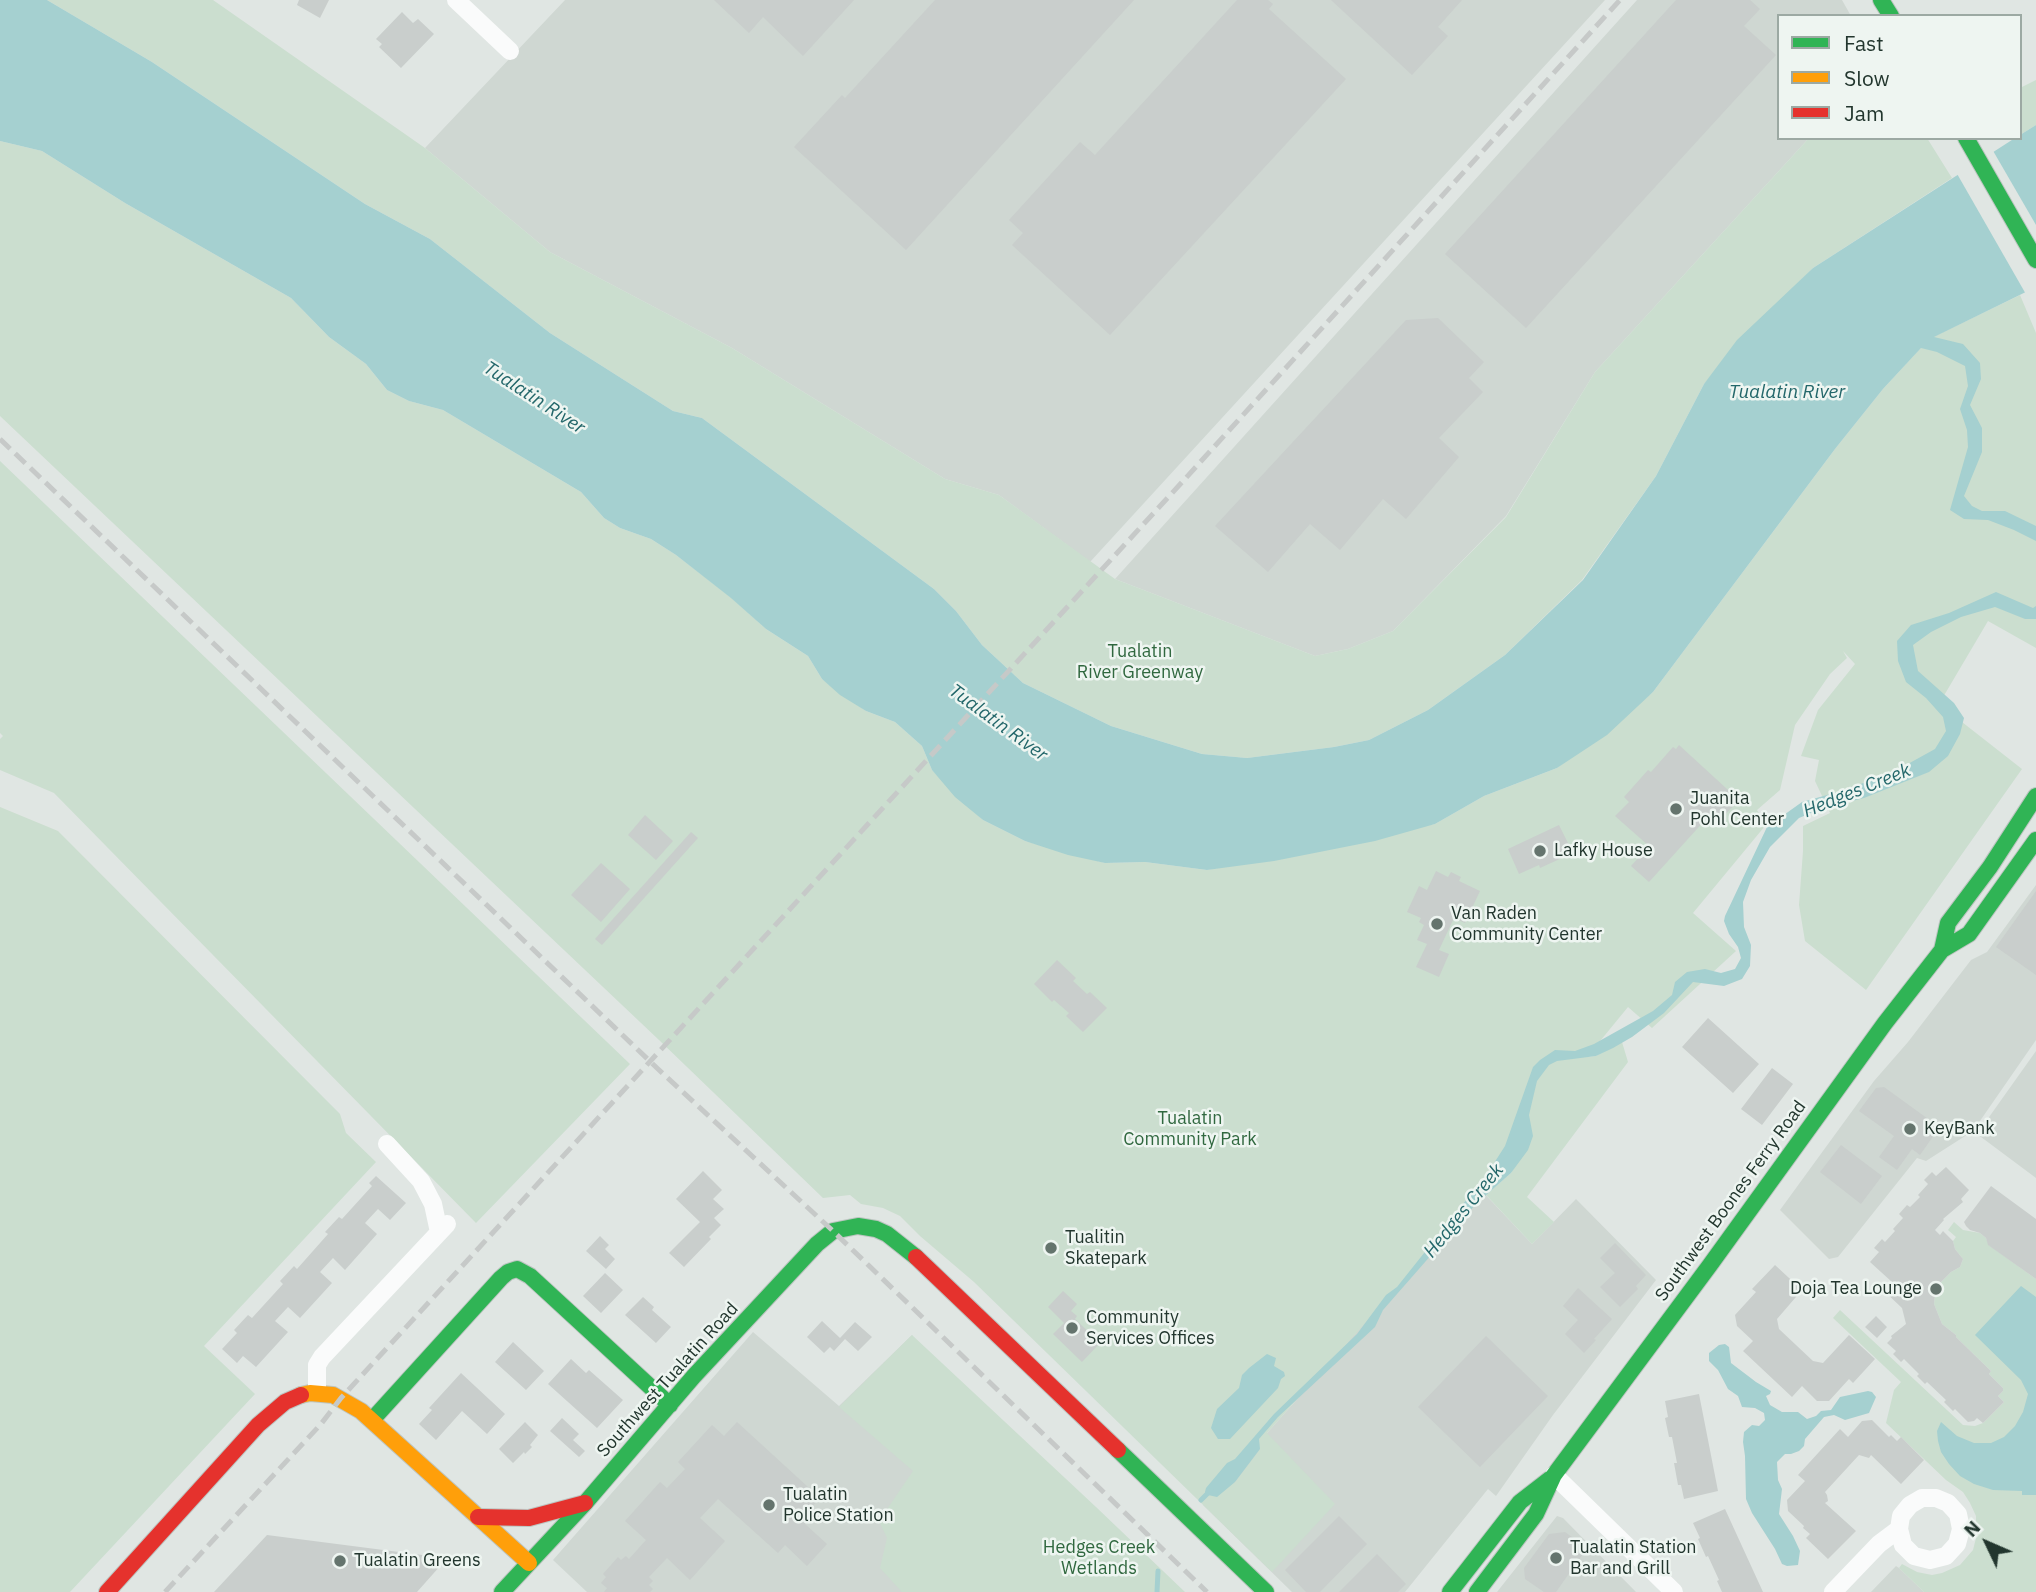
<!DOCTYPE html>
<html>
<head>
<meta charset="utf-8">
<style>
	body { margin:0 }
	#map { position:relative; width:2036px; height:1592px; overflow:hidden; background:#e0e6e3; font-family:"IBM Plex Sans",sans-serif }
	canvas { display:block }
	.legend { position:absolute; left:1777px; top:14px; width:245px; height:126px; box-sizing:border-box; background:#eef5f1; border:2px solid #9ca9a3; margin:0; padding:9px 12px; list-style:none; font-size:21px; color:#22362e }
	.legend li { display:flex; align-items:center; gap:14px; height:35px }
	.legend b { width:35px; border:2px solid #9ca9a3 }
	.north { position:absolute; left:1952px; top:1508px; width:70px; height:70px; -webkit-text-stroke:5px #eef5f1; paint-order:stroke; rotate:314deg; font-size:19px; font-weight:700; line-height:28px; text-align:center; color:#22362e }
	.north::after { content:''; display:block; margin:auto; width:24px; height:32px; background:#22362e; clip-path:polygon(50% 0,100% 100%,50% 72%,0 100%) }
</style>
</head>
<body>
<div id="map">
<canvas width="2036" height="1592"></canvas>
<ul class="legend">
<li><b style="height:9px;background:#30b455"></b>Fast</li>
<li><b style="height:9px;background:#ff9f0a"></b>Slow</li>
<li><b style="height:9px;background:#e5322d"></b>Jam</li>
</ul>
<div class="north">N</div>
</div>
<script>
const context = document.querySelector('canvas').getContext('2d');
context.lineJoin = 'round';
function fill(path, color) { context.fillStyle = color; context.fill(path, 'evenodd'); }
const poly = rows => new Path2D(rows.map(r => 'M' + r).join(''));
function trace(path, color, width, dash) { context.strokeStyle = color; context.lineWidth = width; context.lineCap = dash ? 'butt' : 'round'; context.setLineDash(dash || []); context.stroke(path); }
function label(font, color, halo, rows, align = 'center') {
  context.font = font + ' "IBM Plex Sans",sans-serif'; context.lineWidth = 5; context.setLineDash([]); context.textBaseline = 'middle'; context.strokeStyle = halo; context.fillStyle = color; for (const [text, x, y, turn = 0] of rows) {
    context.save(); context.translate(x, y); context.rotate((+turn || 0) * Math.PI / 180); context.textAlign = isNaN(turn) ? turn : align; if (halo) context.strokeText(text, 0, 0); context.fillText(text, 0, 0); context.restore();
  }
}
fill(poly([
	[565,0,1605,0,1090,562,999,495,945,479,732,348,550,252,425,148],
	[1637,0,1842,0,1851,16,1779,16,1779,138,1809,138,1595,372,1506,516,1393,631,1348,649,1315,656,1115,579],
	[2036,885,2036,1040,1973,1131,1926,1161,1917,1158,1838,1257,1829,1259,1780,1210,1874,1081,1908,1042,1971,960,1987,952],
	[2036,1051,2036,1178,1977,1134],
	[1480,1189,1532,1244,1576,1199,1656,1280,1553,1415,1496,1496,1488,1489,1405,1592,1292,1592,1203,1505,1324,1369],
	[753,1332,839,1406,912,1335,1027,1592,587,1592,553,1560],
	[1557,1516,1563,1518,1636,1592,1497,1592],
	[1896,1566,1899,1568,1924,1592,1871,1592]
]), '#cfd7d2');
fill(poly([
	[47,0,213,0,425,148,550,252,732,348,945,479,999,495,1115,579,1315,656,1348,649,1393,631,1506,517,1595,372,1809,138,1927,138,1952,178,1813,268,1704,384,1656,476,1582,580,1505,655,1428,710,1369,740,1334,747,1247,758,1202,754,1111,726,1023,683,982,645,956,611,934,589,702,418,673,411,550,333,430,239,365,204,152,62],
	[2036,80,2036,125,2020,135,2020,88],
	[0,141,42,151,125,203,291,298,329,337,366,364,387,390,409,401,443,410,581,492,604,518,620,528,651,539,676,555,732,598,766,629,808,656,822,679,866,711,895,722,922,746,932,770,983,820,1025,841,1105,863,1145,862,1207,870,1435,824,1484,796,1557,768,1653,692,1835,449,1883,389,1929,339,2020,295,2036,333,2036,648,1988,621,1939,704,2022,769,1866,990,1805,941,1799,905,1803,851,1803,826,1830,813,1815,781,1819,760,1801,756,1818,710,1855,664,1843,651,1847,658,1830,674,1795,725,1780,790,1757,810,1764,821,1765,826,1693,913,1736,951,1652,1028,1628,1007,1587,1057,1596,1056,1622,1042,1628,1062,1527,1197,1554,1222,1532,1244,1486,1195,1511,1173,1532,1136,1267,1433,1335,1504,1272,1572,974,1282,920,1236,900,1216,883,1208,861,1204,850,1195,823,1198,659,1040,0,416],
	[1260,1449,1235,1482,1211,1496],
	[0,461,630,1064,476,1223,54,793,0,770,0,739,3,736,0,733],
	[0,807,58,831,340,1114,346,1133,376,1162,204,1346,255,1394,70,1592,0,1592],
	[1954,1222,1963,1230,1980,1233,1986,1238,1989,1245,2036,1279,2036,1592,1924,1592,1899,1568,1902,1564,1917,1572,1932,1575,1942,1573,1960,1565,1973,1550,1976,1538,1976,1516,1970,1503,1963,1492,1946,1480,1886,1423,1894,1390,1901,1382,1833,1318,1840,1310,1963,1425,1975,1426,1983,1423,2004,1402,1998,1396,2003,1391,2003,1388,1989,1374,1991,1371,1956,1337,1956,1335,1942,1324,1934,1304,1935,1295,1939,1284,1951,1272,1960,1267,1963,1259,1955,1249,1953,1241,1956,1237,1948,1230],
	[912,1335,1096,1507,1185,1592,902,1592,880,1568,887,1538,879,1521,913,1471,839,1407]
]), '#cbdecf');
fill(poly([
	[0,0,47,0,152,62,365,204,430,239,550,333,673,411,702,418,934,589,956,611,982,645,1023,683,1111,726,1202,754,1247,758,1334,747,1369,740,1428,710,1505,655,1583,580,1656,476,1704,384,1737,340,1813,268,2015,138,2020,138,2020,135,2036,125,2036,287,1934,337,1963,344,1980,363,1981,379,1970,405,1982,428,1982,452,1964,496,1972,506,1982,511,2005,511,2036,526,2036,541,2014,530,1988,520,1964,519,1950,510,1968,447,1967,430,1960,409,1968,386,1965,366,1937,352,1921,348,1883,389,1835,449,1653,692,1607,735,1557,768,1484,796,1435,824,1375,841,1274,861,1207,870,1145,862,1105,863,1068,855,1025,841,983,820,955,797,932,770,922,746,895,722,866,711,840,695,822,679,808,656,766,629,731,598,676,555,651,539,620,528,604,518,581,492,443,410,409,401,387,390,366,364,329,337,291,298,125,203,42,151,0,141],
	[1996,592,2033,608,2036,606,2036,619,2025,619,1995,607,1961,617,1931,632,1913,645,1918,671,1954,703,1964,718,1960,734,1948,756,1929,772,1864,798,1821,809,1799,818,1770,847,1751,880,1743,902,1744,927,1751,945,1750,966,1742,979,1724,986,1693,982,1664,1013,1632,1037,1613,1048,1596,1056,1557,1061,1549,1065,1537,1081,1529,1115,1533,1136,1528,1150,1511,1173,1475,1205,1383,1310,1375,1327,1278,1417,1259,1439,1260,1449,1235,1482,1217,1497,1208,1495,1205,1492,1206,1488,1227,1463,1235,1459,1274,1414,1357,1334,1386,1295,1397,1287,1487,1174,1505,1146,1533,1067,1540,1060,1555,1050,1575,1051,1594,1044,1653,1011,1672,995,1675,982,1687,972,1705,969,1721,973,1735,969,1741,958,1738,947,1729,934,1724,921,1725,916,1767,827,1802,802,1845,790,1897,770,1935,749,1946,731,1943,717,1926,698,1906,682,1898,661,1897,641,1911,625,1949,613],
	[2021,1286,2036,1297,2036,1495,2022,1495,2022,1491,1993,1490,1974,1484,1960,1476,1949,1464,1941,1452,1938,1441,1937,1431,1941,1422,1957,1436,1974,1443,1991,1443,2004,1437,2015,1426,2023,1412,2028,1394,2021,1380,1975,1335],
	[1725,1344,1729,1347,1731,1363,1756,1382,1771,1391,1770,1394,1766,1396,1770,1405,1782,1412,1798,1412,1807,1419,1816,1416,1821,1411,1831,1410,1840,1397,1868,1391,1872,1392,1876,1397,1869,1413,1845,1420,1834,1415,1824,1417,1805,1439,1804,1446,1799,1451,1791,1454,1785,1454,1777,1462,1778,1480,1782,1489,1779,1514,1793,1536,1800,1551,1798,1565,1787,1566,1782,1564,1775,1549,1752,1513,1746,1499,1745,1456,1743,1442,1744,1432,1752,1425,1759,1426,1765,1420,1764,1413,1755,1408,1742,1407,1738,1396,1728,1389,1718,1370,1709,1361,1709,1353,1719,1345],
	[1267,1354,1276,1358,1274,1366,1284,1372,1285,1376,1281,1379,1278,1388,1230,1439,1218,1439,1211,1428,1217,1409,1239,1388,1242,1375,1249,1368]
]), '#a5d0d0');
fill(poly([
	[1992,149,2036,225,2036,291,2027,296,1956,172]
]), '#e0e6e3');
trace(poly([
	[1201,1500,1211,1490],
	[1157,1592,1158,1571]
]), '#a5d0d0', 5);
fill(poly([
	[299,0,329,0,320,18,297,5],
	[714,0,854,0,803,56,763,17,749,33],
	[935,0,1134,0,906,250,794,147,842,95,845,98],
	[1237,0,1268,0,1273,4,1269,9,1346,79,1110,335,1012,245,1023,233,1009,220,1080,142,1095,155],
	[1331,0,1462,0,1438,27,1448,36,1412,75],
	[1676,0,1750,0,1760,9,1744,26,1776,55,1526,328,1445,254],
	[402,12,413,23,418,19,434,34,401,68,379,47,382,44,376,39],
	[1438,318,1484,362,1469,378,1483,392,1439,438,1459,457,1406,519,1383,499,1340,550,1310,524,1268,572,1215,526,1406,320],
	[1679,745,1739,800,1714,826,1706,819,1649,882,1631,866,1649,846,1615,816,1629,802,1624,797,1648,770,1651,772,1673,747,1676,749],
	[645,815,673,841,656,860,628,835],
	[1559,825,1573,853,1540,868,1539,865,1519,874,1508,849],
	[691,832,698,838,602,945,595,939],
	[601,863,630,889,601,922,571,895],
	[1436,871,1448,877,1451,872,1461,877,1459,881,1480,891,1465,923,1454,918,1439,950,1449,954,1439,977,1416,967,1427,944,1417,940,1424,925,1419,922,1421,918,1407,912,1419,886,1427,890],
	[2036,891,2036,975,1996,947],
	[1057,960,1076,978,1073,981,1087,994,1090,992,1107,1008,1083,1032,1066,1016,1069,1013,1054,1000,1052,1002,1034,984],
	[1708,1018,1759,1064,1733,1093,1682,1047],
	[1772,1068,1793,1084,1762,1125,1741,1109],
	[1884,1087,1935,1124,1934,1135,1920,1155,1912,1149,1897,1170,1879,1157,1894,1136,1859,1111,1876,1088],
	[1841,1145,1882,1176,1861,1204,1820,1172],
	[1946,1167,1969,1190,1961,1199,1963,1202,1943,1219,1944,1220,1935,1230,1940,1235,1943,1231,1953,1241,1955,1249,1963,1259,1960,1267,1951,1272,1939,1284,1935,1295,1934,1304,1942,1324,1956,1335,1956,1337,1991,1371,1989,1374,2003,1388,2003,1391,1998,1396,2004,1402,1983,1423,1977,1418,1974,1421,1968,1422,1955,1409,1953,1411,1944,1402,1946,1400,1927,1382,1925,1384,1917,1376,1919,1374,1904,1359,1901,1362,1893,1354,1896,1351,1887,1343,1892,1338,1891,1336,1906,1324,1902,1308,1884,1291,1892,1282,1870,1262,1879,1252,1874,1248,1882,1239,1885,1242,1895,1231,1893,1229,1903,1218,1899,1214,1907,1205,1910,1207,1920,1197,1918,1195,1928,1184,1924,1180,1932,1172,1936,1176],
	[703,1171,722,1190,713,1199,724,1209,714,1218,721,1225,709,1237,711,1239,684,1267,669,1253,700,1222,676,1199],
	[376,1176,406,1203,390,1220,378,1209,365,1223,377,1234,345,1270,333,1258,320,1272,332,1283,300,1318,288,1307,275,1321,288,1332,256,1367,243,1356,237,1363,222,1349,237,1333,234,1330,248,1315,252,1318,283,1284,280,1281,294,1266,297,1269,328,1234,325,1232,339,1217,342,1219,372,1186,369,1183],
	[1991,1186,2036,1219,2036,1279,1988,1245,1986,1238,1980,1233,1970,1230,1966,1226,1964,1222],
	[600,1236,609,1245,605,1249,615,1259,606,1269,586,1251],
	[1615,1243,1646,1275,1636,1286,1638,1289,1620,1307,1600,1287,1615,1273,1600,1258],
	[1775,1265,1802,1290,1777,1319,1779,1329,1813,1361,1823,1363,1849,1335,1875,1359,1853,1383,1849,1379,1829,1401,1817,1401,1802,1386,1792,1397,1743,1351,1753,1341,1737,1326,1735,1315,1756,1292,1752,1289],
	[605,1273,623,1290,601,1313,583,1296],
	[1578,1288,1612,1319,1594,1339,1596,1340,1584,1353,1565,1334,1578,1320,1563,1306],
	[1063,1291,1077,1304,1071,1311,1077,1316,1075,1319,1100,1343,1082,1362,1053,1334,1064,1323,1048,1307],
	[643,1297,654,1307,652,1310,671,1327,656,1343,625,1315],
	[1876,1316,1887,1327,1877,1338,1865,1327],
	[822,1321,840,1338,855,1322,872,1337,858,1351,845,1339,834,1351,830,1347,824,1353,807,1337],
	[1486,1336,1548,1396,1480,1467,1418,1407],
	[513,1342,544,1371,526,1390,495,1362],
	[571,1359,586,1373,589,1370,623,1400,597,1428,548,1384],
	[461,1373,505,1414,487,1434,462,1411,436,1440,419,1424,432,1410,429,1408],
	[1699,1394,1718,1491,1684,1499,1681,1485,1678,1485,1674,1463,1677,1463,1672,1437,1669,1437,1665,1418,1668,1417,1665,1401],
	[562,1418,579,1434,573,1440,585,1451,579,1457,550,1431],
	[1872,1420,1889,1437,1891,1435,1897,1441,1901,1437,1924,1460,1901,1484,1871,1455,1869,1458,1859,1455,1825,1492,1827,1495,1828,1501,1825,1503,1856,1531,1828,1559,1806,1538,1810,1534,1803,1528,1804,1526,1788,1511,1787,1500,1805,1481,1798,1475,1840,1429,1848,1437,1862,1421],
	[525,1422,538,1435,530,1445,532,1447,525,1454,524,1452,513,1463,499,1449],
	[737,1422,820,1498,807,1512,812,1516,805,1524,827,1544,807,1566,785,1545,778,1553,718,1499,700,1518,725,1541,690,1580,667,1558,649,1577,653,1581,649,1585,653,1589,650,1592,604,1592,607,1588,601,1583,606,1577,603,1574,618,1557,621,1560,626,1556,629,1559,646,1540,625,1521,660,1482,667,1488,685,1469,678,1462,712,1425,724,1436],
	[1725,1509,1763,1592,1722,1592,1717,1581,1719,1580,1708,1556,1706,1557,1698,1539,1700,1538,1693,1523],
	[1339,1516,1367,1544,1320,1592,1306,1592,1285,1570],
	[1565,1532,1587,1548,1556,1592,1544,1592,1525,1579,1524,1568,1549,1534],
	[267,1535,430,1556,441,1565,417,1592,214,1592],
	[1377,1554,1406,1584,1398,1592,1339,1592]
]), '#c9cecc');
const fast = poly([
	[1881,0,1891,16],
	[1966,138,2036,260],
	[1942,950,1948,923,1990,867,2036,796],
	[372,1420,501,1278,508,1272,517,1269,530,1276,670,1405],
	[1118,1450,1266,1592],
	[502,1592,586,1502,694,1376,817,1244,833,1231,858,1226,876,1229,887,1234,916,1257],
	[1450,1592,1520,1502,1551,1478],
	[1477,1592,1536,1514,1554,1475,1710,1265,1885,1023,1942,950,1969,934,2036,840]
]);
const slow = poly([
	[301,1395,310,1393,333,1395,361,1411,529,1563]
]);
const jam = poly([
	[916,1257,1118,1450],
	[478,1517,529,1518,585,1503],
	[107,1592,258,1425,285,1402,301,1395]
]);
trace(fast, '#bdc5c1', 18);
trace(slow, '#bdc5c1', 18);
trace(jam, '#bdc5c1', 18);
trace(poly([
	[456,0,510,51],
	[387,1144,421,1181,433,1204,439,1232],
	[317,1392,317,1365,322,1357,447,1224],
	[1554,1475,1674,1592],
	[1833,1592,1879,1544,1899,1529,1901,1516,1910,1505,1922,1498,1936,1498,1948,1503,1958,1514,1961,1529,1957,1544,1946,1556,1930,1560,1914,1556,1903,1545,1899,1529]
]), '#fafbfb', 18);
trace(fast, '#30b455', 16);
trace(slow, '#ff9f0a', 16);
trace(jam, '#e5322d', 16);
trace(poly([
	[0,439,658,1069,833,1231,1207,1592],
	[165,1592,321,1424,341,1398,1184,480,1620,0]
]), '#c6c9c8', 5, [14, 7]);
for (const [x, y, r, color] of [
	[1676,809,7,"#64746d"],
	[1540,851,7,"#64746d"],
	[1437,924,7,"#64746d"],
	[1910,1129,7,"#64746d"],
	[1051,1248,7,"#64746d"],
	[1936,1289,7,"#64746d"],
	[1072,1328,7,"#64746d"],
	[769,1505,7,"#64746d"],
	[1556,1558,7,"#64746d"],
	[340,1561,7,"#64746d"]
]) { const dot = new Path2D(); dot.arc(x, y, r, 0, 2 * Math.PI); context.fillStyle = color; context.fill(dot); trace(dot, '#eef5f1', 2.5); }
label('18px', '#30683f', '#eef5f1', [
	["Tualatin",1140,652],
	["River Greenway",1140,673],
	["Tualatin",1190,1119],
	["Community Park",1190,1140],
	["Hedges Creek",1099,1548],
	["Wetlands",1099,1569]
]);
label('18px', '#22362e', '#eef5f1', [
	["Juanita",1690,799],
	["Pohl Center",1690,820],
	["Lafky House",1554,851],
	["Van Raden",1451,914],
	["Community Center",1451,935],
	["KeyBank",1924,1129],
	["Tualitin",1065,1238],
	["Skatepark",1065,1259],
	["Doja Tea Lounge",1922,1289,"right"],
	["Community",1086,1318],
	["Services Offices",1086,1339],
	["Tualatin",783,1495],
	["Police Station",783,1516],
	["Tualatin Station",1570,1548],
	["Bar and Grill",1570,1569],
	["Tualatin Greens",354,1561]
], 'left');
label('18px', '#22362e', '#eef5f1', [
	["Southwest Boones Ferry Road",1731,1201,-54],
	["Southwest Tualatin Road",668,1380,-48]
]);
label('italic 19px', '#23676a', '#eef5f1', [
	["Tualatin River",1787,393],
	["Tualatin River",534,398,33],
	["Tualatin River",998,723,36],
	["Hedges Creek",1857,791,-22],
	["Hedges Creek",1464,1211,-51]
]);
</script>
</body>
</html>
